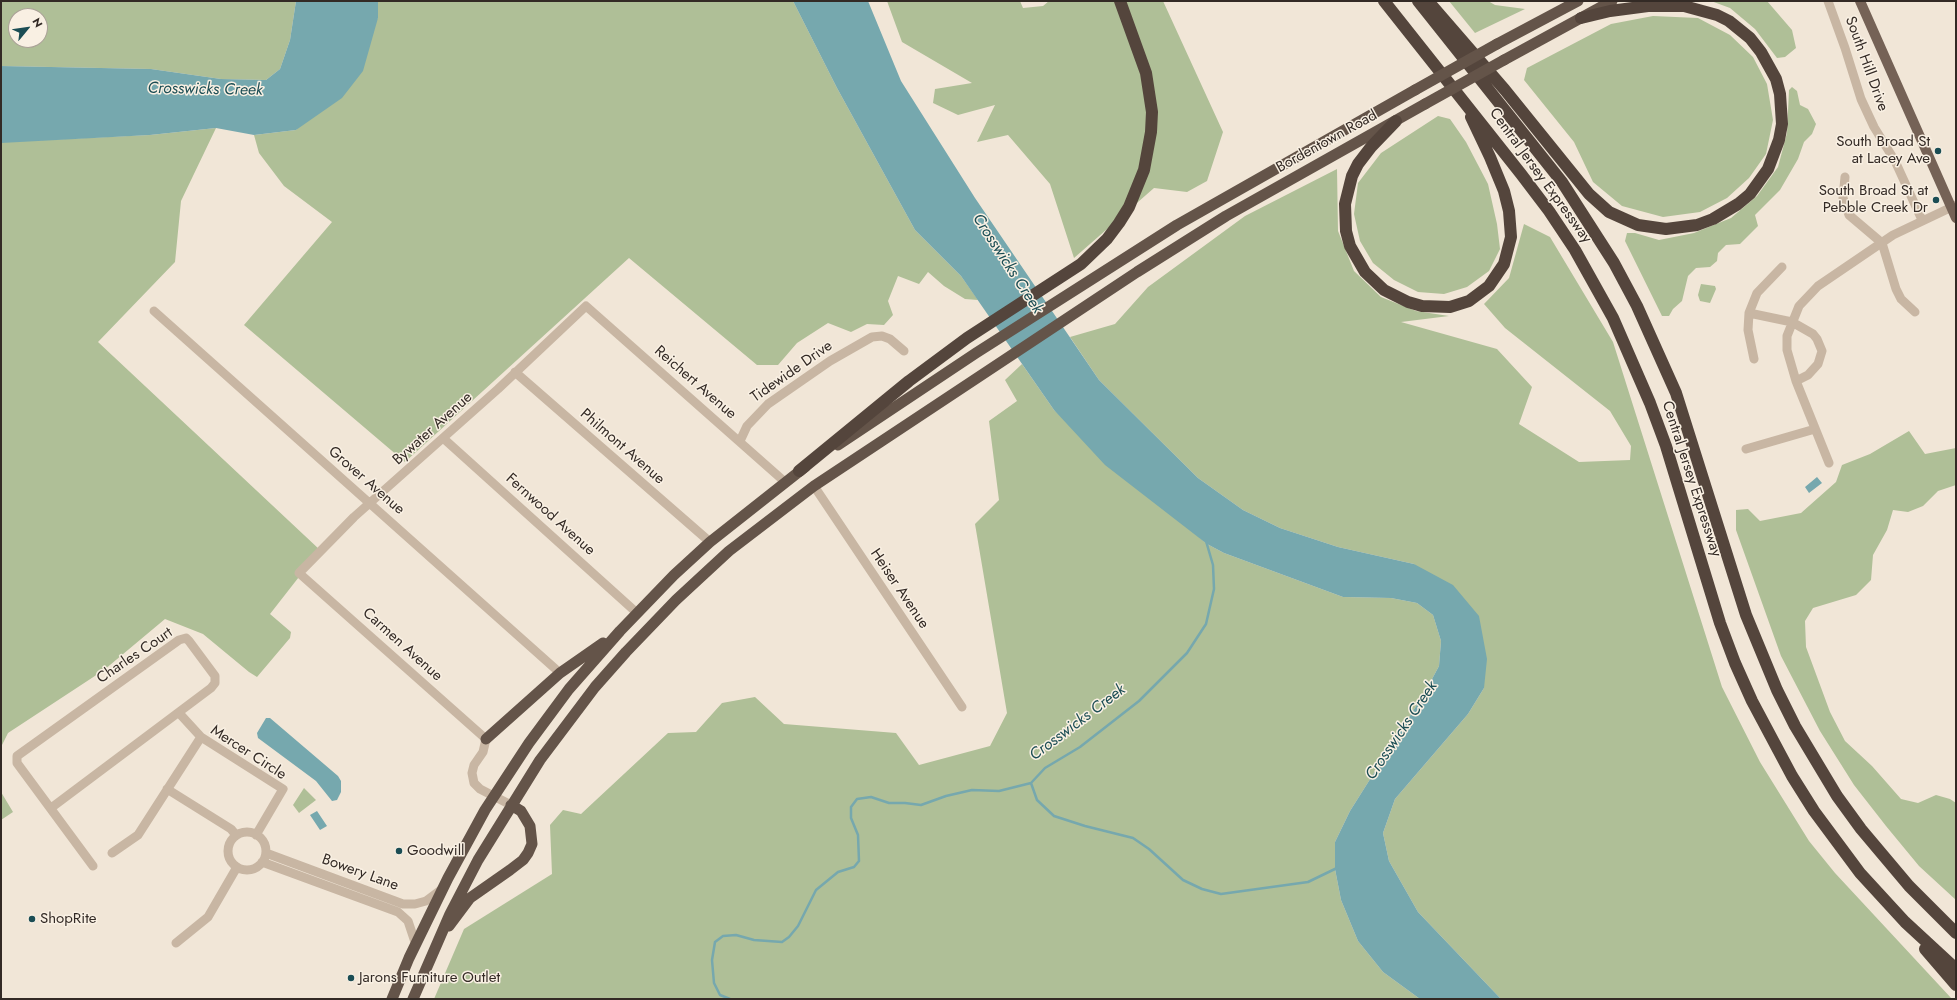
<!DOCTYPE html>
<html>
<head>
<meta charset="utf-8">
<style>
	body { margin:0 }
	#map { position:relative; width:1957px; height:1000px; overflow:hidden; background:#f1e6d7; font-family:Jost,sans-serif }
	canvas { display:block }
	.frame { position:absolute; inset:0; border:2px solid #332a25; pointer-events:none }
	.north { position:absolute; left:8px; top:8px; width:40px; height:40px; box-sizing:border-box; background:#f9f0e3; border:1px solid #aaa197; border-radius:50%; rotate:61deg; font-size:11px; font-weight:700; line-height:16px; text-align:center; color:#332a25 }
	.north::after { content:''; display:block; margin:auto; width:14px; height:18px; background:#1b4d54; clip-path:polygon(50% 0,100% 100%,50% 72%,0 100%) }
</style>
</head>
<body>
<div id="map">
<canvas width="1957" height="1000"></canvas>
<div class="frame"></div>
<div class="north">N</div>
</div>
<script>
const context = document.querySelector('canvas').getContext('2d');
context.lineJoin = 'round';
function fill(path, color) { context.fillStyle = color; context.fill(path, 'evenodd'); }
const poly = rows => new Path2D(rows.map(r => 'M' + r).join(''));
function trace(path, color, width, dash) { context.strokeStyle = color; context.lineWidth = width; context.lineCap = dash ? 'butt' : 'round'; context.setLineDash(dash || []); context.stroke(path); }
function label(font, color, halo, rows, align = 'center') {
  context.font = font + ' Jost,sans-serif'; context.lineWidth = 3; context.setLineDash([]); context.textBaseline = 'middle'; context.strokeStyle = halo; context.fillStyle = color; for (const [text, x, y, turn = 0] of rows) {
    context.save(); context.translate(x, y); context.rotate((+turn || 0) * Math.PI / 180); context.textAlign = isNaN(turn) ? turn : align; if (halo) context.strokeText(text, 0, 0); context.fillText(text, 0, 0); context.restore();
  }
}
fill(poly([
	[1,1,296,1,290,40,280,69,266,80,221,79,151,69,1,66],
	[16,16,40,16,40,40,16,40],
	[378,1,793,1,837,88,915,230,961,276,978,300,965,299,944,286,928,272,919,284,898,276,888,301,893,315,884,325,867,324,851,332,828,323,797,343,778,365,757,365,629,258,405,462,244,325,332,222,284,186,259,153,254,135,296,130,378,18],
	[887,1,1020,1,1023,8,1043,6,1049,1,1163,1,1223,132,1207,181,1187,192,1154,188,1074,258,1050,184,1008,135,977,142,995,105,958,115,933,103,935,89,972,83,902,42],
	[1449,1,1488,1,1495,5,1525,9,1475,33],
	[1711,1,1767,1,1792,30,1796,48,1785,57,1777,58,1755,29,1730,8],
	[1653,16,1698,18,1730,35,1753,57,1767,84,1773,120,1766,154,1749,178,1727,198,1700,212,1663,217,1622,206,1593,182,1574,142,1524,80,1527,68,1611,24],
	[1792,87,1797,91,1800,105,1808,109,1816,124,1812,134,1804,142,1798,159,1780,190,1755,215,1758,226,1740,244,1726,245,1718,253,1717,261,1710,267,1696,268,1688,276,1682,301,1673,309,1669,316,1662,316,1625,241,1627,233,1635,233,1659,240,1694,233,1731,218,1757,196,1778,167,1787,133,1789,90],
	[1438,116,1450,119,1466,142,1488,184,1497,224,1500,249,1489,271,1467,287,1444,294,1418,292,1394,280,1373,263,1360,241,1354,214,1358,183,1381,153],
	[216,128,181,201,175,262,98,342,320,550,270,614,291,632,290,638,257,677,249,672,203,634,165,619,104,670,8,733,1,747,1,142,150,135],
	[1337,169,1338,231,1354,271,1381,297,1416,311,1449,316,1401,322,1497,349,1532,387,1519,424,1579,462,1630,460,1631,446,1610,411,1505,328,1484,304,1509,278,1524,224,1550,237,1613,342,1722,687,1760,762,1809,841,1835,873,1952,999,1501,999,1418,912,1389,861,1383,833,1395,799,1468,714,1484,688,1414,564,1338,547,1280,528,1243,510,1198,478,1099,380,1070,337,1115,324,1148,287,1245,216],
	[1701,284,1715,286,1716,289,1710,303,1700,301,1698,295],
	[1022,364,1054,410,1207,544,1224,553,1343,597,1391,598,1417,603,1433,615,1441,641,1439,666,1425,692,1350,811,1335,842,1335,869,1341,900,1358,941,1383,972,1420,999,434,999,464,929,552,874,550,825,563,810,581,814,668,733,696,732,722,703,755,697,784,724,896,733,919,765,990,746,1007,713,975,524,999,500,989,421,1017,401,1005,380],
	[1909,431,1925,454,1956,448,1956,485,1938,491,1923,506,1908,512,1893,510,1887,530,1873,555,1871,580,1856,595,1813,608,1805,621,1806,647,1830,712,1845,741,1872,766,1901,799,1918,803,1936,795,1950,799,1956,803,1956,900,1919,866,1886,826,1854,785,1820,731,1781,656,1736,530,1736,510,1748,509,1760,521,1801,513,1836,482,1842,465,1870,454],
	[304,788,316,800,299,813,293,805],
	[1,792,13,812,1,820]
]), '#afbf97');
fill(poly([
	[296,1,378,1,378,18,363,71,342,98,296,130,254,135,216,128,150,135,1,143,1,66,151,69,221,79,266,80,280,69,290,40],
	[793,1,868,1,901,81,975,198,1099,380,1198,478,1243,510,1280,528,1338,547,1414,564,1453,585,1479,616,1487,659,1484,688,1468,714,1395,799,1383,833,1389,861,1418,912,1501,999,1420,999,1383,972,1358,941,1341,900,1335,869,1335,842,1350,811,1425,692,1439,666,1441,641,1433,615,1417,603,1391,598,1343,597,1224,553,1207,544,1105,465,1054,410,961,276,915,230,837,88],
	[1817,477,1822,483,1809,493,1805,487],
	[266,718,270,718,338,776,341,781,341,792,337,800,332,801,316,781,258,738,257,733],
	[317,811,327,826,320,830,310,815]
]), '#76a8ae');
trace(poly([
	[1031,783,1037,800,1054,816,1085,826,1133,838,1149,849,1183,880,1202,889,1221,894,1308,882,1337,868],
	[1031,783,1045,768,1080,747,1139,701,1187,653,1206,624,1214,589,1213,565,1206,541],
	[730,999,720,995,714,983,712,960,715,942,723,936,736,935,754,940,782,942,789,937,798,926,816,890,838,872,854,867,859,861,858,835,851,818,851,807,857,799,871,797,889,803,905,803,921,805,946,796,972,790,999,791,1031,783]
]), '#76a8ae', 2.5);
trace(poly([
	[1828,1,1845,48,1861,99,1874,127,1895,161,1922,220],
	[1845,177,1843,198,1849,215,1882,243,1896,289,1901,299,1915,312],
	[154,311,560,673],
	[1749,313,1792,322,1813,334,1817,339,1822,351,1818,364,1808,375,1796,381],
	[1754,359,1748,330,1749,313,1757,293,1782,267],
	[515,372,710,542],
	[443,438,637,613],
	[740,441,747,426,768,404,830,361,872,337,882,336,890,339,904,351],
	[1746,449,1815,429],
	[1829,463,1796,381,1787,350,1787,336,1799,306,1818,286,1893,235,1956,205],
	[814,486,962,707],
	[179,713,201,737],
	[167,789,231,829,236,835],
	[511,805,480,789,474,783,472,773,474,765,483,752,486,739,299,573,354,517,498,389,586,306,785,482],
	[51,808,211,688,215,683,215,676,189,641,186,638,179,640,17,756,17,763,93,866],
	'228 851a19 19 0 1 1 38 0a19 19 0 1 1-38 0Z',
	[112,853,138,835,201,737,283,789,256,835],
	[266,853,403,904,415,904,426,901,442,889],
	[262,862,398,912,408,921,416,945],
	[176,943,208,917,237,867]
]), '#c8b6a3', 9);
trace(poly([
	[1860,1,1956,218]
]), '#756256', 10);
trace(poly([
	[1497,44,1578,1],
	[1504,60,1612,1],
	[838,445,976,353,1177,225,1415,90],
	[486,739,560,673,603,643],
	[449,926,470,898,510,870,523,860,528,853,532,844,530,826,521,811,511,805],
	[392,999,409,958,448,878,485,810,529,743,569,689,620,631,674,575,710,542,805,467],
	[413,999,450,914,478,860,540,760,595,687,626,652,676,600,729,551,814,486,1137,272,1226,216,1425,104]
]), '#645449', 11);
trace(poly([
	[1384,1,1521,174,1549,211,1575,250,1613,318,1650,403,1666,446,1720,623,1735,663,1752,701,1792,776,1814,811,1860,873,1905,922,1956,969],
	[1418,1,1562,182,1614,263,1637,306,1676,393,1746,615,1777,690,1795,726,1837,796,1861,829,1909,886,1956,933],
	[1428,1,1505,90,1589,194,1609,212,1638,225,1666,229,1697,225,1713,219,1738,204,1750,194,1768,169,1779,140,1782,124,1780,94,1776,79,1761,52,1750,38,1729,21,1717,15,1684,6,1648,6,1610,11,1581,18],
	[1396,121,1371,147,1358,164,1352,176,1345,204,1346,231,1350,246,1365,272,1384,290,1408,302,1422,306,1450,307,1469,301,1489,286,1504,264,1511,237,1509,211,1504,191,1490,157,1471,117],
	[799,471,909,381,967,338,1081,264,1107,239,1119,223,1129,207,1144,170,1151,132,1152,112,1146,73,1120,1],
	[1925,949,1956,985]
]), '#54453c', 12);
trace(poly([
	[1415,90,1497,44],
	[1425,104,1504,60]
]), '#645449', 11);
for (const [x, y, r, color] of [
	[1938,151,4,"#1b4d54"],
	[1936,200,4,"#1b4d54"],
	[399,851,4,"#1b4d54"],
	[32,919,4,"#1b4d54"],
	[351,978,4,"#1b4d54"]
]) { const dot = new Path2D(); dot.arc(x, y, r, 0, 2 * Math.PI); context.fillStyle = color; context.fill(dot); trace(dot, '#f9f0e3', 1.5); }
label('15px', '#332a25', '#f9f0e3', [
	["South Hill Drive",1866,64,70],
	["Bordentown Road",1327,142,-29],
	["Central Jersey Expressway",1540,176,54],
	["Tidewide Drive",792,372,-35],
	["Reichert Avenue",695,383,41],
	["Bywater Avenue",433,429,-42],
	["Philmont Avenue",622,447,41],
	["Central Jersey Expressway",1691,479,72],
	["Grover Avenue",366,481,41],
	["Fernwood Avenue",550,515,42],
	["Heiser Avenue",899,589,56],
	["Carmen Avenue",402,645,42],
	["Charles Court",135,656,-34],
	["Mercer Circle",248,753,33],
	["Bowery Lane",360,873,20]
]);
label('15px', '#332a25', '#f9f0e3', [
	["South Broad St",1930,142,"right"],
	["at Lacey Ave",1930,159,"right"],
	["South Broad St at",1928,191,"right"],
	["Pebble Creek Dr",1928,208,"right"],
	["Goodwill",407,851],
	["ShopRite",40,919],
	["Jarons Furniture Outlet",359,978]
], 'left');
label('italic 16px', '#1b4d54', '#f9f0e3', [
	["Crosswicks Creek",205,90,1],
	["Crosswicks Creek",1007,264,57],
	["Crosswicks Creek",1078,723,-37],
	["Crosswicks Creek",1402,731,-56]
]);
</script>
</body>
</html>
